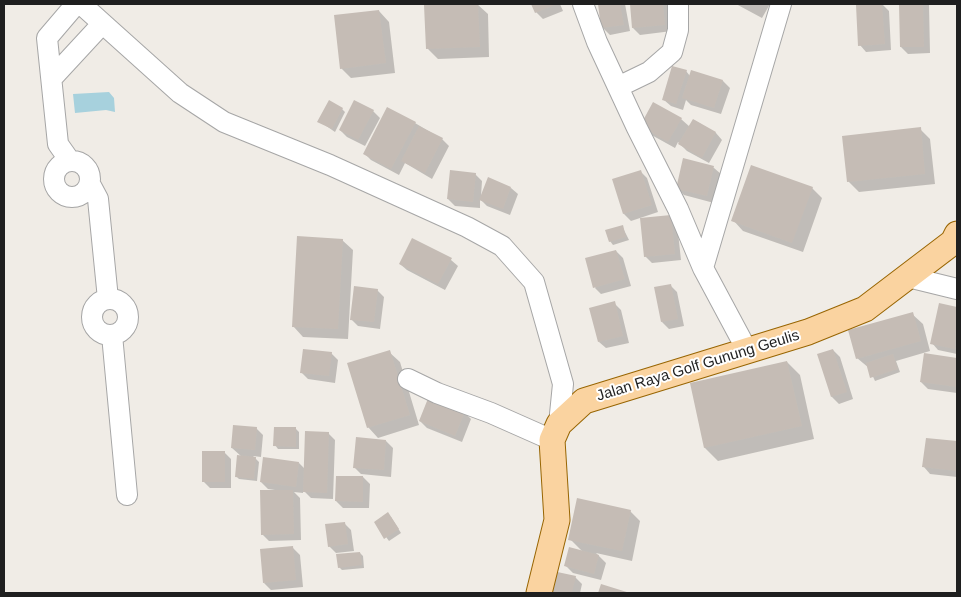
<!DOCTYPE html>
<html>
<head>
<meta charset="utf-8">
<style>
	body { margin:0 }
	#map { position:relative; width:961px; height:597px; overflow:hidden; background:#f0ece6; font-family:Helvetica,sans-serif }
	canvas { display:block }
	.frame { position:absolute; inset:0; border:5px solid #1f1f1f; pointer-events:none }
</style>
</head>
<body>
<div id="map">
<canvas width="961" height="597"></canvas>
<div class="frame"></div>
</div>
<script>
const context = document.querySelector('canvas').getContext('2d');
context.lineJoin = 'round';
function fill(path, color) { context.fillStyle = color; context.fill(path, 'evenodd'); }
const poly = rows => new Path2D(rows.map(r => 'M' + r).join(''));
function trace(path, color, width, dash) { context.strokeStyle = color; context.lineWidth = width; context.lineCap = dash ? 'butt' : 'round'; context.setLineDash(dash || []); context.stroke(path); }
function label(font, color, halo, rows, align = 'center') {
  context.font = font + ' Helvetica,sans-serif'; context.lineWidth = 4; context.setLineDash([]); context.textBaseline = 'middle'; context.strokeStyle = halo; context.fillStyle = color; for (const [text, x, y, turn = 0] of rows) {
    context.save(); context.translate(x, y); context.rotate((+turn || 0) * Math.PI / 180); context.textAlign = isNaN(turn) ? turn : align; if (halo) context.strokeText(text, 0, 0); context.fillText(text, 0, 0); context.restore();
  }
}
fill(poly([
	[109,92,114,98,115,112,106,110,75,113,73,94]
]), '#a7d1dd');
fill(poly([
	[477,4,488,14,489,57,438,59,428,49,425,6],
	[533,4,560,4,563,11,543,19,536,12],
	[599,4,625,4,630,31,610,35,603,28],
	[631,4,668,4,672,31,640,35,633,28],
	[736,4,770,4,762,18],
	[882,4,889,11,891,50,866,52,860,45],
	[901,4,929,4,930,53,908,54,901,47],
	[379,11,389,22,395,73,351,78,341,68],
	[686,71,690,76,692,71,723,81,730,88,721,114,691,105,686,100,683,110,671,106,664,100],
	[342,109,345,112,335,132,319,121],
	[373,111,380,118,365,146,347,137,340,130],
	[681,119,690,127,694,120,716,133,722,140,709,163,687,151,678,142,675,148,648,133,642,126],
	[415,123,442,139,449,146,432,179,405,163,399,175,371,160,365,154],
	[920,129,930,139,935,184,859,192,848,181],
	[684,160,714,168,721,174,714,203,684,195,677,188],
	[640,171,647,178,658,212,631,221,624,214,613,180],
	[475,174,482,181,481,196,511,188,518,194,510,215,487,206,480,199,480,208,455,206,448,199],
	[812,188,822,198,803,252,743,231,733,220],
	[670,216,677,223,681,260,652,263,645,256],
	[622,226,629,240,613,245,610,241],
	[342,240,353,250,348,339,303,337,293,326],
	[616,251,623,258,631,286,601,294,595,288],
	[451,260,458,266,445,290,407,270,400,264],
	[670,285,677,292,684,326,669,329,662,322],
	[377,290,384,297,380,329,358,326,351,319],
	[614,303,621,310,629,343,606,348,599,342],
	[940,305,957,309,957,354,938,350,932,343],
	[912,314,923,324,930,351,896,361,900,372,875,381,869,368,857,358],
	[833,350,840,357,853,399,839,404,832,397],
	[389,352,400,362,419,425,378,438,368,427],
	[331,353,338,360,335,383,308,379,301,372],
	[925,354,957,359,957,393,928,389,921,382],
	[787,362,800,375,814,439,718,461,705,448,691,384],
	[464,412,471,419,462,442,427,428,420,421],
	[256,428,263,435,261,457,253,456,259,462,257,481,239,479,236,476,242,457,232,448],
	[296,429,299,432,299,449,278,449,275,445],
	[328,433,335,440,333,499,311,498,303,490,303,493,294,492,300,498,301,540,269,541,262,534,275,490,268,489,261,482,299,463,305,469],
	[927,439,957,443,957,477,930,474,924,467],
	[386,441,393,448,391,477,361,474,354,467],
	[224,452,231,459,231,488,210,488,203,481],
	[363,477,370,484,369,508,343,508,336,501],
	[630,511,640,521,632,561,596,553,606,563,601,580,573,573,566,566,582,551,570,539],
	[391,517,401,533,389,541,375,522],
	[344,523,351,530,354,551,336,553,329,546],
	[293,548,300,555,303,587,271,590,264,583],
	[360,553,363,556,364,568,342,570,339,567],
	[575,577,582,584,580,593,545,593]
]), '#0003');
fill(poly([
	[478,4,480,47,426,49,424,5],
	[531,4,557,4,535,13],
	[598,4,620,4,624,25,601,28],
	[630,4,663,4,665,25,632,28],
	[882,4,885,44,858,46,856,5],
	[899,4,923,4,924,47,900,47],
	[379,10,386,63,340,69,334,15],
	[672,66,687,70,676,104,662,100],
	[691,70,723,80,714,108,682,98],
	[329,100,343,108,332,129,317,122],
	[354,100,374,110,358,140,339,130],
	[653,102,682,118,668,142,640,126],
	[387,107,416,122,391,169,363,154],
	[693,119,716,132,702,158,678,144],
	[419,126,443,138,425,173,401,161],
	[921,127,925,174,847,182,842,136],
	[683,158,714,166,707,196,676,189],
	[751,165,813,187,792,243,731,221],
	[450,170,476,173,473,202,447,199],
	[641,170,652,205,623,214,612,179],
	[488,177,511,187,503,209,479,200],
	[671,215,675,254,644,257,640,218],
	[623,225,626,237,609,242,605,230],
	[297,236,343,239,338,329,292,327],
	[412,238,452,258,438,284,399,264],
	[616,250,625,279,593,288,585,258],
	[671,284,678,319,661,322,654,287],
	[354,286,378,289,374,322,350,320],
	[615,301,623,336,598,342,589,308],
	[939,303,957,307,955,349,930,344],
	[913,312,921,341,856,359,848,330],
	[303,349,332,352,329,376,300,373],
	[833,349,847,392,831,397,817,354],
	[390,350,410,415,367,428,347,363],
	[924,353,957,358,957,387,920,382],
	[893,354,898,369,870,378,866,363],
	[787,361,802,426,704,448,690,383],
	[429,396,465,411,455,436,419,421],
	[233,425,257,427,255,450,231,448],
	[274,427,296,427,296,447,273,446],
	[305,431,329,432,327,493,303,492],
	[356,437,386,440,384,470,353,468],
	[926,438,957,441,957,471,922,467],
	[202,451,225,451,225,482,202,482],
	[237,455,256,457,254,479,235,477],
	[263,457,299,462,296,487,260,482],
	[336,476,363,476,363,502,335,501],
	[260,490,293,490,294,534,261,535],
	[577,498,631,510,622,551,568,540],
	[388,512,399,529,384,539,374,522],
	[345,522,348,544,328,547,325,524],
	[293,546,296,580,263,583,260,549],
	[569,547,599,555,594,574,564,566],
	[360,552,362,565,338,568,336,554],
	[548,570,576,576,572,593,543,593],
	[601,584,630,593,598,593]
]), '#c5bcb5');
const minor = poly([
	[81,4,180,93,224,122,330,165,467,227,502,246,534,282,563,384,559,424],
	[583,4,597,42,637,128,678,209,703,268,748,352],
	[53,77,102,24],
	[618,87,649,72,672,52,678,30,678,4],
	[70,161,58,144,47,38,76,4],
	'54 179a18 18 0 1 1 36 0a18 18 0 1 1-36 0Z',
	[90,184,98,199,108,299],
	[703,268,781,4],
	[908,277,957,289],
	'92 317a18 18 0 1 1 36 0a18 18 0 1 1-36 0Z',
	[112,335,127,495],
	[408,379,437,393,491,413,552,440]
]);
const major = poly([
	[539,593,557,520,552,440,559,424,584,401,808,332,865,309,953,242,957,234]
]);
trace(minor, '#a6a6a6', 22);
trace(major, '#986502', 27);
trace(minor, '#fff', 20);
trace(major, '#fad3a0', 25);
label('15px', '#1f1f1f', '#fff', [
	["Jalan Raya Golf Gunung Geulis",698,366,-17]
]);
</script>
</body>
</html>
